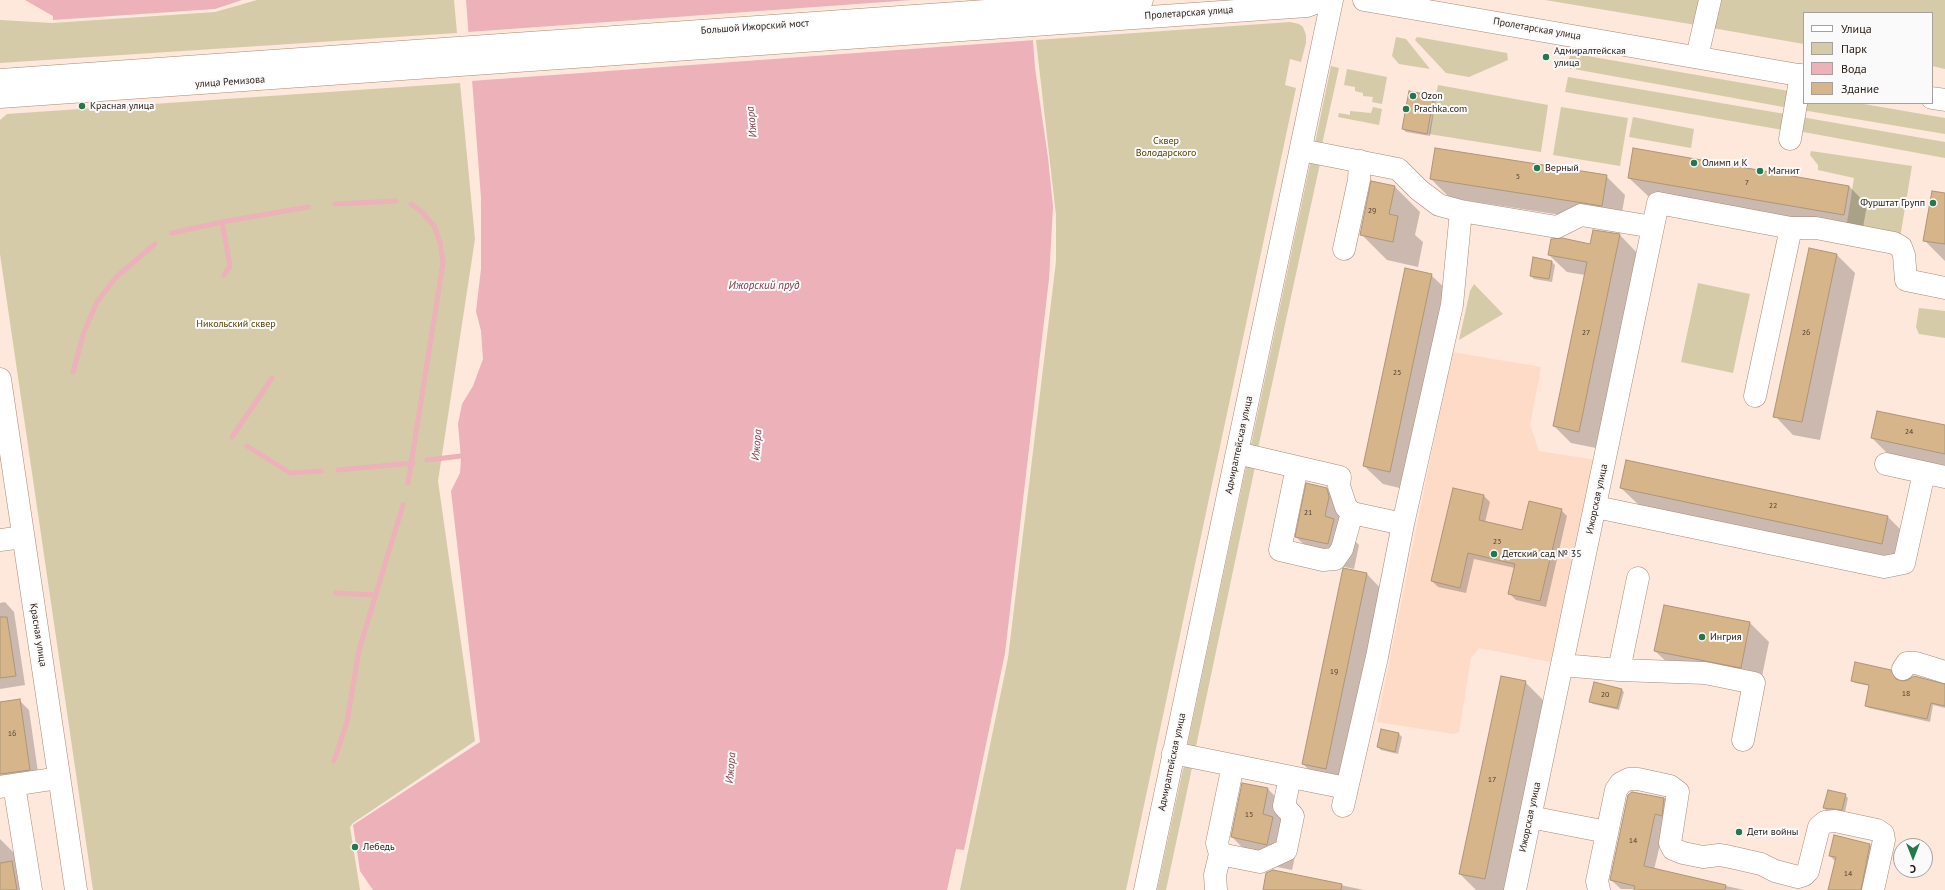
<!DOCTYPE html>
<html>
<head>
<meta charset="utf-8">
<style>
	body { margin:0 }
	#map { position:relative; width:1945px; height:890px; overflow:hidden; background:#fee7db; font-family:"PT Sans",sans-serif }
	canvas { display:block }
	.legend { position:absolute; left:1803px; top:12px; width:130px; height:92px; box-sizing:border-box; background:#fafafa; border:1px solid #a6a19e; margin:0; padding:5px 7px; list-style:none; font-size:12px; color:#281c14 }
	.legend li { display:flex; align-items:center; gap:8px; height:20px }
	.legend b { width:20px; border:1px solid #a6a19e }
	.north { position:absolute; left:1893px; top:838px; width:40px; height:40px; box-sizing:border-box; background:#fafafa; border:1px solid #a6a19e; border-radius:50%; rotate:180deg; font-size:11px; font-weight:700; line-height:16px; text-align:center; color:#281c14 }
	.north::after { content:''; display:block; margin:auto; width:14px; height:18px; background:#23794d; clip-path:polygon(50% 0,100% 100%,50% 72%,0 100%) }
</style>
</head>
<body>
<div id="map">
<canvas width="1945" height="890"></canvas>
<ul class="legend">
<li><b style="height:5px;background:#fff"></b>Улица</li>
<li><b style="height:11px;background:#d5cba9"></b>Парк</li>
<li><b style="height:11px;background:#ecb1b9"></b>Вода</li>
<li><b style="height:11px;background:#d7b58a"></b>Здание</li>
</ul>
<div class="north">С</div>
</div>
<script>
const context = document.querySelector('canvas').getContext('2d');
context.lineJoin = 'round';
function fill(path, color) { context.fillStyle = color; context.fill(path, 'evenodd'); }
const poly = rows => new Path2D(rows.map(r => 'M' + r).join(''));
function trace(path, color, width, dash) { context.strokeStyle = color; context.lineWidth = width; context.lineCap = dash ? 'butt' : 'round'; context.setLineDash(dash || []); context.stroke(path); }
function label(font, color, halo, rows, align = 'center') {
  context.font = font + ' "PT Sans",sans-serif'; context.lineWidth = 4; context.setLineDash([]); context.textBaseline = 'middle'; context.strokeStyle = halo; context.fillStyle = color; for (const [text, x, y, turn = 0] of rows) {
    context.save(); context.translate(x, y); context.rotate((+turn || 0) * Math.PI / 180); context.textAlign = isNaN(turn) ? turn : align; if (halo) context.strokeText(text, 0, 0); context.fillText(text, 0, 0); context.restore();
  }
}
fill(poly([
	[1452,352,1541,367,1530,425,1539,451,1597,460,1556,663,1479,648,1471,658,1459,732,1454,734,1377,722]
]), '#fedbc6');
fill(poly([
	[257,0,454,0,457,33,0,63,0,20,52,23,215,12],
	[1545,0,1702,0,1696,25],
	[1715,0,1945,0,1945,69,1932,66,1932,13,1804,13,1804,44,1712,28],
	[1290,22,1299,24,1303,27,1306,35,1306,43,1301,62,1290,59,1285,85,1296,88,1126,890,960,890,1008,658,1056,261,1056,215,1036,40],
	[1396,37,1406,39,1430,69,1399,64,1392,56],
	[1417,37,1507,53,1508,60,1469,77,1446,73,1415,40],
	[1570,53,1789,91,1789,108,1568,68],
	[1331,66,1339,68,1321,149,1315,143],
	[1347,69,1387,77,1382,104,1372,102,1373,97,1363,96,1363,93,1355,91,1355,87,1344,85],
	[1568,77,1785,114,1783,130,1565,92],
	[460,83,475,239,438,481,475,741,353,823,350,827,360,890,93,890,0,254,0,120,7,114],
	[1438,85,1548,105,1541,152,1429,134],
	[1804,103,1858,103,1945,118,1945,134,1802,110],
	[1373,107,1382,109,1379,125,1338,117,1339,113,1350,115,1350,111,1371,113],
	[1561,107,1628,118,1620,166,1553,155],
	[1633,117,1694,129,1691,148,1629,137],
	[1801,117,1945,142,1945,158,1798,131],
	[1811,151,1912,166,1900,238,1846,229,1854,178,1818,170,1818,165,1810,155],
	[1321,159,1257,453,1251,449,1251,445,1310,164,1312,161],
	[1698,283,1750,294,1733,373,1681,362],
	[1474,284,1503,314,1459,340,1470,291],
	[1919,308,1945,311,1945,338,1919,334,1916,327],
	[1256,462,1195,751,1189,746,1188,742,1246,467,1248,464],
	[1193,763,1166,890,1157,890,1183,769,1185,766]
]), '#d5cba9');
fill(poly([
	[25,0,242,0,215,9,53,20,53,16],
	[466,0,1030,0,1035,68,1048,158,1053,207,1049,279,1005,653,964,850,956,849,947,890,373,890,360,871,353,825,480,742,451,491,460,473,461,459,458,424,462,404,473,386,483,359,481,331,476,311,481,269,481,198]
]), '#ecb1b9');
fill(poly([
	[912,0,1032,0,1035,40,471,81,468,32]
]), '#fee7db');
fill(poly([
	[1433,96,1436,99,1430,136,1406,132,1403,129],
	[1634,149,1849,186,1867,205,1862,233,1648,196,1629,178],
	[1606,176,1625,195,1620,224,1450,198,1431,179],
	[1395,187,1420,212,1415,235,1423,242,1418,267,1387,260,1361,234],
	[1945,194,1945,261,1924,240],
	[1620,235,1637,253,1596,448,1571,443,1554,426,1585,275,1567,272,1549,255,1591,245],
	[1810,249,1837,255,1855,273,1820,440,1793,435,1775,416],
	[1534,259,1552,262,1555,265,1552,282,1534,279,1531,276],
	[1431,275,1450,293,1408,490,1383,484,1364,466],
	[1945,426,1945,468,1891,457,1872,438],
	[1621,488,1888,517,1906,535,1901,562,1640,506],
	[1326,489,1352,514,1351,537,1359,545,1354,569,1322,562,1296,537],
	[1453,489,1484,496,1490,502,1485,522,1523,531,1561,510,1567,516,1546,607,1516,600,1509,593,1515,568,1474,559,1466,593,1438,587,1432,581],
	[1343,570,1367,574,1385,593,1345,787,1321,782,1303,764],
	[5,602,14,612,25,685,0,689,0,603],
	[1665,606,1750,623,1769,642,1760,686,1674,669,1655,651],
	[1890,671,1897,681,1945,685,1945,708,1933,705,1930,722,1869,708,1866,706,1870,686,1855,683,1852,680],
	[1525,682,1544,701,1504,890,1476,890,1460,874],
	[1621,689,1624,692,1619,710,1593,704,1590,701],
	[19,700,29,710,39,779,0,780,0,703],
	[1399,734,1402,737,1398,754,1381,750,1378,747],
	[1268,789,1293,815,1298,843,1292,870,1258,863,1232,837],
	[1637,793,1664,798,1674,808,1665,823,1654,870,1744,890,1621,889,1611,880,1630,794],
	[1845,795,1848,798,1845,812,1827,811,1824,808],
	[1834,836,1870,845,1879,854,1872,890,1829,890,1836,862,1830,856],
	[0,839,23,862,38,890,0,890],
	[1273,871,1364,890,1264,890]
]), '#0003');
trace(poly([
	[335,204,396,201],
	[222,222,230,266,224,275],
	[172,233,222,222,308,207],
	[73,372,84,332,97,302,116,277,155,244],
	[232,437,272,378],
	[247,446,290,473,321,471],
	[427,460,461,456],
	[338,470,413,463],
	[408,483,443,263,440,242,434,226,421,211,411,204],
	[336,593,375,595],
	[334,761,347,722,359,650,403,505]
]), '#ecb1b9', 5);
const building = poly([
	[1409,91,1434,96,1427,134,1402,129,1409,91],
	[1435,148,1607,175,1602,206,1430,179,1435,148],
	[1633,148,1849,186,1844,215,1628,178,1633,148],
	[1371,181,1395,186,1389,214,1398,216,1393,242,1360,235,1371,181],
	[1932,191,1945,193,1945,244,1923,241,1932,191],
	[1593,230,1620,234,1579,432,1553,426,1587,262,1548,255,1551,239,1562,238,1590,244,1593,230],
	[1809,248,1837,254,1802,422,1773,417,1809,248],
	[1533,257,1552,261,1549,279,1530,276,1533,257],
	[1405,268,1432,274,1390,472,1363,466,1405,268],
	[1877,411,1945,425,1945,454,1871,438,1877,411],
	[1626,460,1888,516,1882,544,1620,488,1626,460],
	[1306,483,1327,488,1329,497,1325,516,1334,519,1328,544,1295,537,1306,483],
	[1453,488,1484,495,1479,520,1522,530,1529,501,1562,509,1540,601,1508,594,1515,564,1468,553,1460,588,1431,581,1453,488],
	[1343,568,1367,573,1326,769,1302,764,1343,568],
	[1664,605,1750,622,1741,668,1654,651,1664,605],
	[0,617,7,617,16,676,0,678,0,617],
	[1855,662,1891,670,1896,679,1902,681,1908,680,1914,676,1945,684,1945,706,1931,703,1927,719,1865,706,1869,685,1851,681,1855,662],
	[1501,676,1526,681,1485,879,1459,874,1501,676],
	[1594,682,1622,689,1617,708,1589,702,1594,682],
	[20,699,30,770,0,774,0,702,20,699],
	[1381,729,1399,733,1395,752,1377,747,1381,729],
	[1242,783,1268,788,1263,814,1273,817,1267,845,1231,837,1242,783],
	[1828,790,1846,794,1842,810,1823,808,1828,790],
	[1632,792,1664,798,1662,816,1655,814,1644,866,1726,885,1725,890,1634,890,1635,886,1610,880,1628,795,1632,792],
	[1834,835,1870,844,1861,890,1828,890,1836,857,1829,856,1834,835],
	[12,861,17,890,0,890,0,863,12,861],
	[1273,870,1342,884,1341,890,1263,890,1266,873,1273,870]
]);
fill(building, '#d7b58a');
trace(building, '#ad9578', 1);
const minor = poly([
	[1697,57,1710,0],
	[1790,139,1801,75],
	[1301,150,1398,169,1419,190,1439,205,1461,211,1557,227,1581,215,1653,227],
	[1344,249,1359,180,1360,161],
	[1755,396,1791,228],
	[1237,453,1340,477,1339,486,1346,507,1352,513,1403,524],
	[1886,464,1945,477],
	[1297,467,1280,550,1323,560,1335,559,1342,549,1352,513],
	[1596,507,1884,567,1904,563,1924,473],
	[0,540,23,537],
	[1562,665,1619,670,1705,673,1754,683,1743,740],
	[1903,669,1907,663,1916,663,1945,672],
	[1619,670,1638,578],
	[1173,753,1346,788],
	[14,785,31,890],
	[0,787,59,778],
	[1343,806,1377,657,1403,524,1452,305,1461,211],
	[1530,817,1607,832],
	[1220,854,1260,862,1286,850,1293,816,1284,806,1290,777],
	[1145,890,1332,0],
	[1216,890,1215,875,1220,854,1217,843,1233,765],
	[1515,890,1658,203,1791,228,1816,228,1894,243,1901,247,1904,255,1906,280,1945,288],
	[1599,890,1597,881,1616,790,1621,783,1629,779,1638,779,1670,786,1678,792,1670,843,1673,849,1683,853,1703,857,1719,855,1726,856,1761,864,1775,871,1798,877,1804,875,1808,871,1819,827,1825,822,1835,821,1877,830,1883,834,1884,840,1873,890]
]);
const major = poly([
	[1364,0,1804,76],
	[0,80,1142,0],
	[0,97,1307,6,1323,0],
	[1932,98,1945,100],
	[0,379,76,890]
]);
trace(minor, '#aa8975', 23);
trace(major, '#aa8975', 23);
trace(minor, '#fff', 22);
trace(major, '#fff', 22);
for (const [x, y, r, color] of [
	[1546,57,4,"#23794d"],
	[1413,96,4,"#23794d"],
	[82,106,4,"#23794d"],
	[1406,109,4,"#23794d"],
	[1694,163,4,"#23794d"],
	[1537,168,4,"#23794d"],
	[1760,171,4,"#23794d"],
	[1933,203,4,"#23794d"],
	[1494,554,4,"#23794d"],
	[1702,637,4,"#23794d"],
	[1739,832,4,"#23794d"],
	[355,847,4,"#23794d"]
]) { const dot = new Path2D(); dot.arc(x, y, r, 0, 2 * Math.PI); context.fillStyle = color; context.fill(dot); trace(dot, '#fafafa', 1.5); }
label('8px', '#544232', null, [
	["5",1518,177],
	["7",1747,183],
	["29",1372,211],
	["27",1586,333],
	["26",1806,333],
	["25",1397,373],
	["24",1909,432],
	["22",1773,506],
	["21",1308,513],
	["23",1497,542],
	["19",1334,672],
	["18",1906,694],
	["20",1605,695],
	["16",12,734],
	["17",1492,780],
	["15",1249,815],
	["14",1633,841],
	["14",1848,874]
]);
label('10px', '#281c14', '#fafafa', [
	["Пролетарская улица",1189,13,-4],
	["Большой Ижорский мост",755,27,-4],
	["Пролетарская улица",1537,29,10],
	["улица Ремизова",230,82,-4],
	["Адмиралтейская улица",1239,445,-78],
	["Ижорская улица",1597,499,-78],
	["Красная улица",38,635,81],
	["Адмиралтейская улица",1172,762,-78],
	["Ижорская улица",1530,817,-78]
]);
label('10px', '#281c14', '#fafafa', [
	["Адмиралтейская",1554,51],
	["улица",1554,63],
	["Ozon",1421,96],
	["Красная улица",90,106],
	["Prachka.com",1414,109],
	["Олимп и К",1702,163],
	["Верный",1545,168],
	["Магнит",1768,171],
	["Фурштат Групп",1925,203,"right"],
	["Детский сад № 35",1502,554],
	["Ингрия",1710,637],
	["Дети войны",1747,832],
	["Лебедь",363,847]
], 'left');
label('10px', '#544403', '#fafafa', [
	["Сквер",1166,141],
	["Володарского",1166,153],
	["Никольский сквер",236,324]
]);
label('italic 11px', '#823b48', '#fafafa', [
	["Ижора",752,122,-96],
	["Ижорский пруд",764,286],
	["Ижора",757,445,-85],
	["Ижора",731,768,-85]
]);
</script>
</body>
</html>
